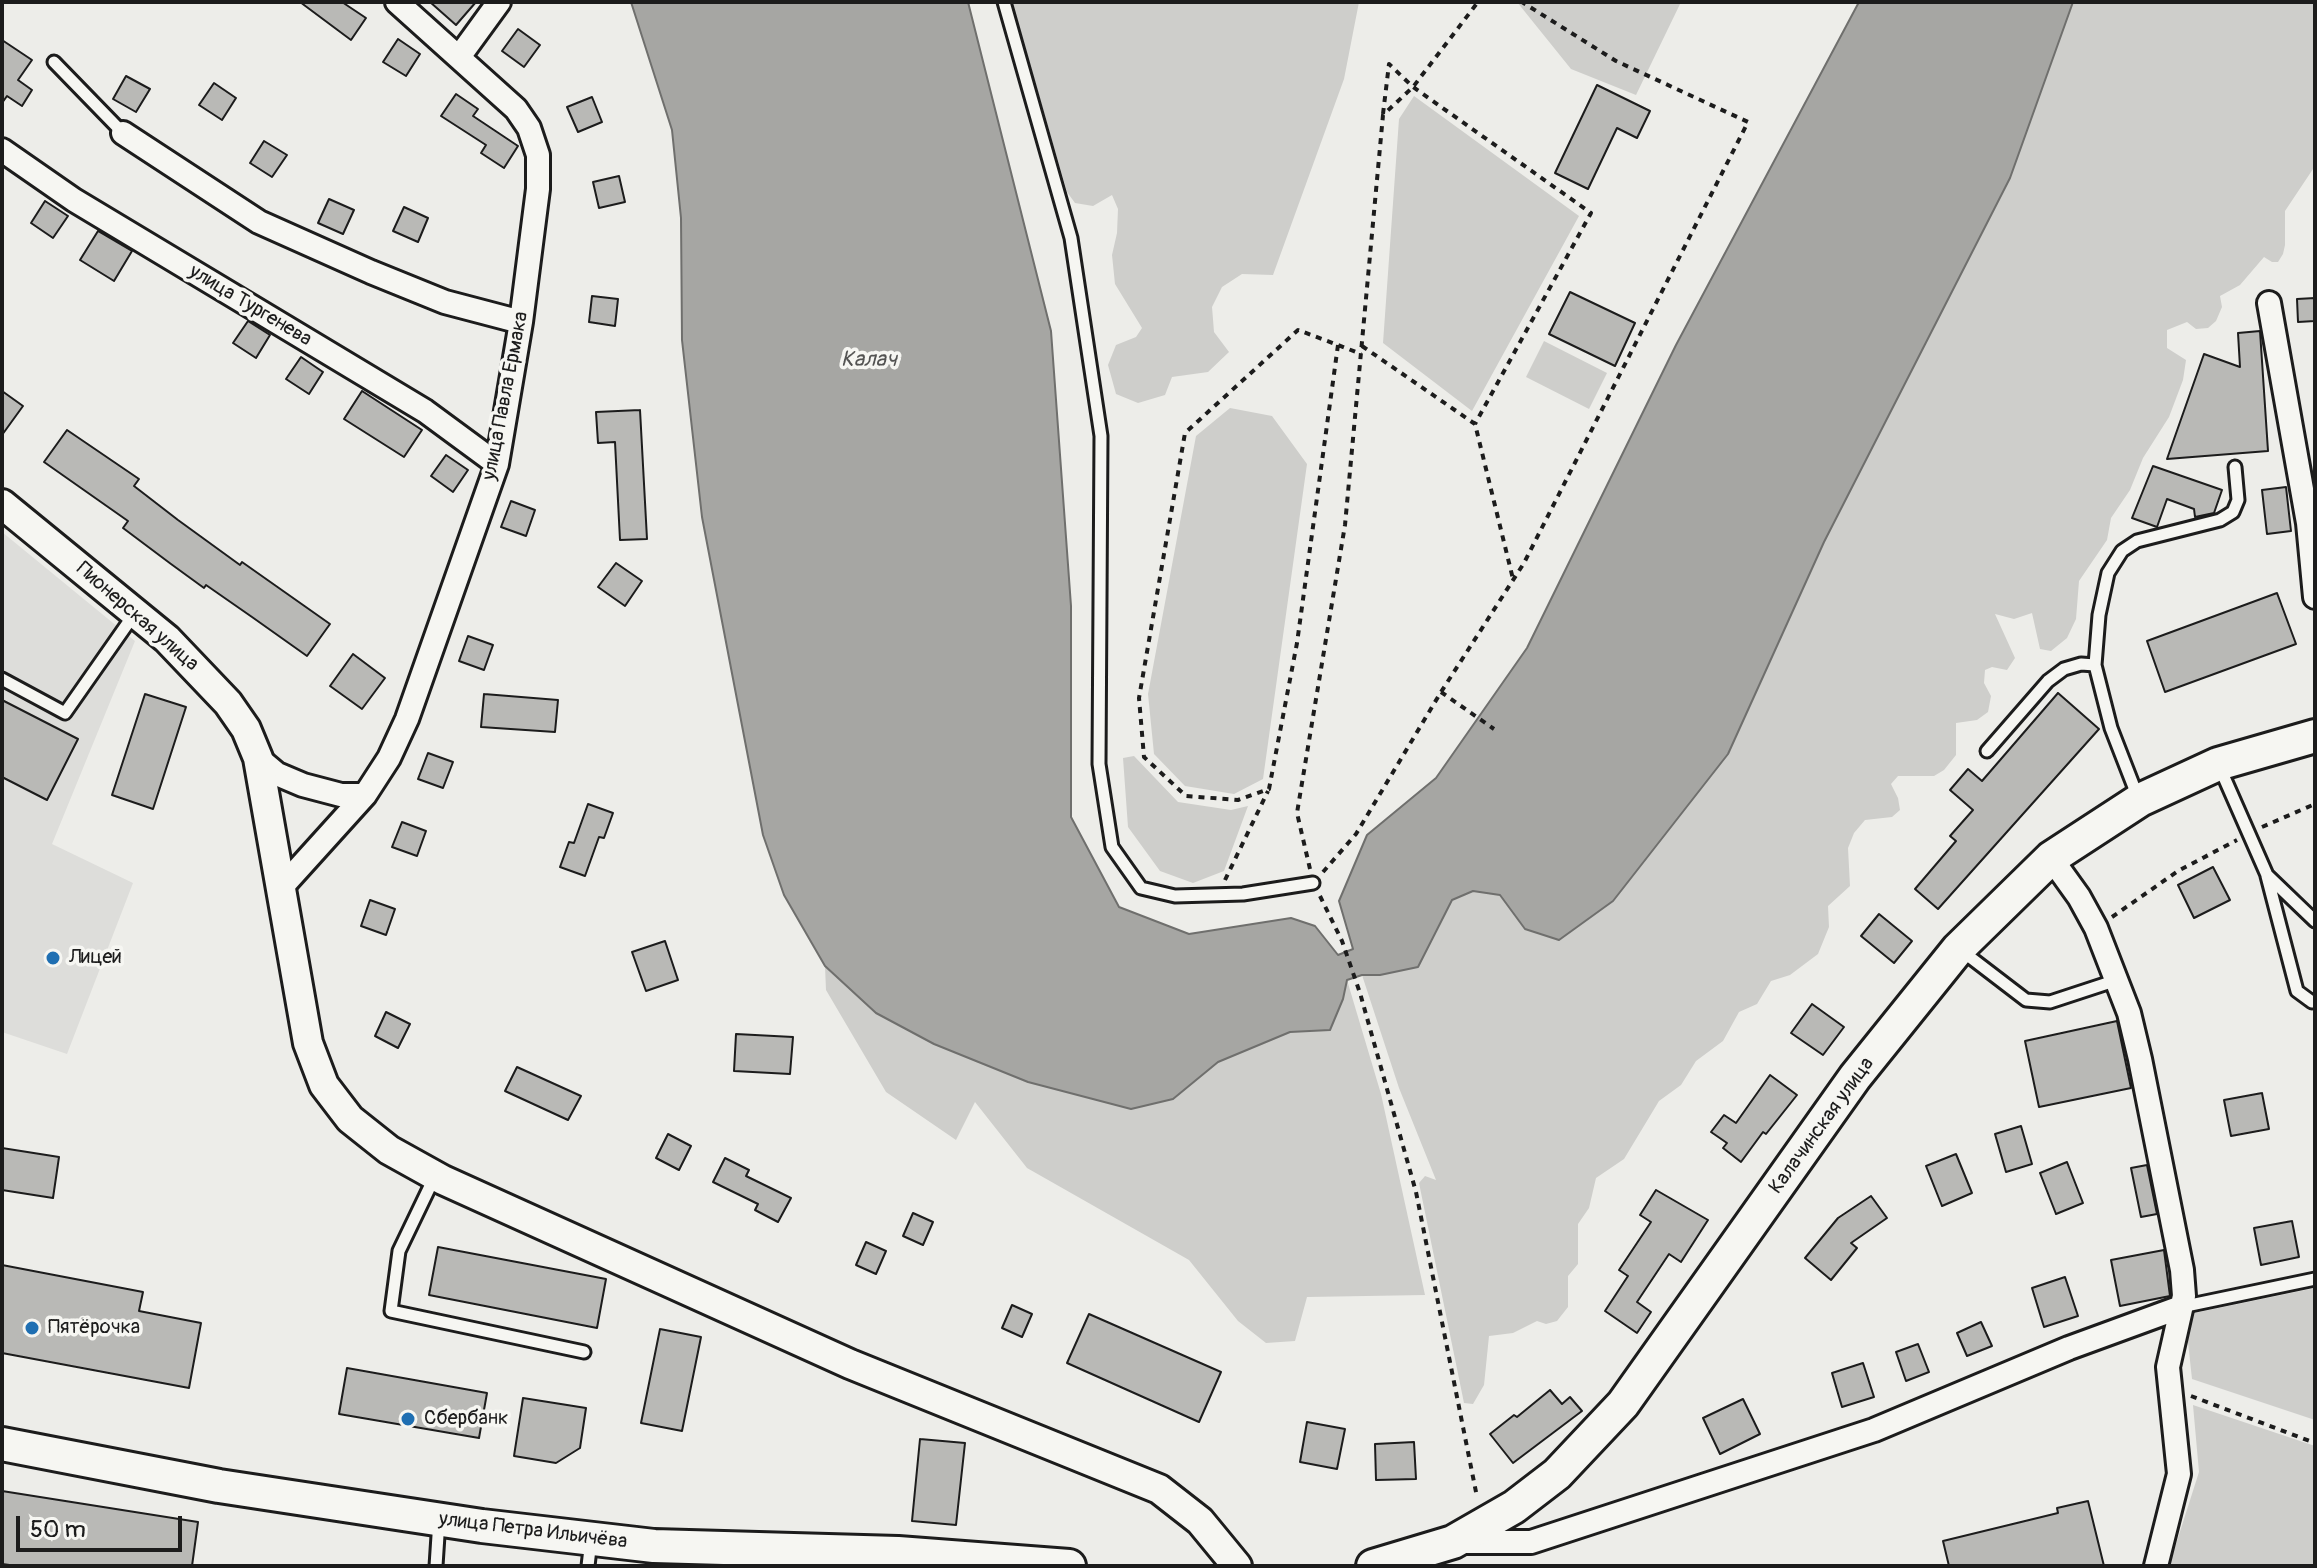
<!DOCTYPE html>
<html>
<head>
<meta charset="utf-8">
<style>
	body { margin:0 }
	#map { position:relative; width:2317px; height:1568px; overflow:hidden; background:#edede9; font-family:Pangolin,sans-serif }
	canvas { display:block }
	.frame { position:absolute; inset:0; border:4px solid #1c1c1c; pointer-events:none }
	.scale { position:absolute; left:16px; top:1516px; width:166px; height:36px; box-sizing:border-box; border:4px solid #1c1c1c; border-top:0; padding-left:10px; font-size:24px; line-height:28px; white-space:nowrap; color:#1c1c1c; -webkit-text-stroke:6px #f6f6f2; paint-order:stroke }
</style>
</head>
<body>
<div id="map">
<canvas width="2317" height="1568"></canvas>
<div class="frame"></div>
<div class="scale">50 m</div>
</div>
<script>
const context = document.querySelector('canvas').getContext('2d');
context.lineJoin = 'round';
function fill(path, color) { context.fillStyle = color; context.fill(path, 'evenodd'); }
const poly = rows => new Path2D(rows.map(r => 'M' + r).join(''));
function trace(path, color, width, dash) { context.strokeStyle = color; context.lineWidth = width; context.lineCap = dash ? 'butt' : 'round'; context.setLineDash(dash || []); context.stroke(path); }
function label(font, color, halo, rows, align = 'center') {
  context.font = font + ' Pangolin,sans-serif'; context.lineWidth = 7; context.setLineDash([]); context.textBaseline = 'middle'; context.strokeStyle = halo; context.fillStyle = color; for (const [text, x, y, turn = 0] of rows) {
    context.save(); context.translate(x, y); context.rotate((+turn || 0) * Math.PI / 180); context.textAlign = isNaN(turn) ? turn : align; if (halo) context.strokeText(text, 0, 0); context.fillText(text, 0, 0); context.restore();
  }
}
fill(poly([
	[2,532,135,641,52,844,133,883,67,1054,2,1032]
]), '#ddddda');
fill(poly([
	[1012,2,1359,2,1344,79,1273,275,1242,274,1222,287,1212,307,1214,332,1229,352,1208,372,1172,377,1165,395,1138,403,1116,394,1108,365,1116,345,1136,337,1142,328,1115,284,1112,255,1117,233,1118,209,1112,195,1093,206,1075,203,1067,192],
	[1517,2,1681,2,1636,95,1571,69],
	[2073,2,2315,2,2315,166,2285,211,2285,245,2283,254,2278,262,2272,262,2264,257,2240,285,2220,296,2222,307,2216,321,2208,328,2196,329,2187,322,2167,330,2167,348,2186,360,2183,380,2169,417,2143,458,2130,490,2111,518,2107,540,2079,581,2076,619,2067,638,2051,651,2040,649,2032,613,2014,619,1995,614,2015,658,2007,670,1992,667,1985,670,1984,683,1991,696,1988,712,1977,720,1956,723,1956,755,1944,770,1934,776,1898,776,1891,784,1898,798,1900,810,1892,817,1865,820,1854,833,1848,848,1850,886,1828,906,1829,927,1818,954,1790,975,1771,981,1757,1004,1739,1012,1723,1041,1696,1061,1681,1085,1659,1101,1624,1159,1596,1178,1589,1208,1578,1224,1578,1264,1568,1276,1568,1307,1557,1321,1546,1324,1537,1321,1513,1333,1489,1336,1484,1385,1473,1404,1464,1403,1419,1183,1425,1176,1436,1180,1399,1088,1362,975,1380,975,1418,967,1451,900,1473,891,1500,895,1525,929,1728,754,1824,542,2010,178],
	[1414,96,1579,216,1472,411,1383,343,1399,119],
	[1544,341,1607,373,1589,409,1526,377],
	[1230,408,1272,416,1307,464,1263,779,1234,794,1185,786,1154,754,1148,694,1196,436],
	[1134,756,1178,802,1231,810,1248,806,1224,871,1193,883,1160,871,1128,827,1123,758],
	[825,966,876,1013,934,1044,1028,1082,1173,1099,1218,1062,1290,1032,1330,1030,1343,999,1347,980,1381,1094,1425,1295,1307,1297,1295,1341,1266,1343,1238,1321,1189,1260,1027,1168,975,1102,956,1140,886,1092,826,990],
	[2315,1288,2315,1420,2192,1379,2185,1315],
	[2193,1405,2315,1446,2315,1566,2169,1566,2199,1472]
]), '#cececb');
const water = poly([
	[631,2,968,2,1051,331,1071,606,1071,817,1119,907,1189,934,1291,918,1315,926,1338,955,1353,949,1339,901,1367,835,1436,778,1527,648,1676,345,1859,2,2073,2,2010,178,1824,542,1728,754,1613,901,1559,940,1525,929,1500,895,1473,891,1452,900,1418,967,1380,975,1362,975,1347,980,1343,999,1330,1030,1290,1032,1218,1062,1173,1099,1131,1109,1028,1082,934,1044,876,1013,825,966,784,895,763,835,702,517,682,340,681,218,672,130,631,2]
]);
fill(water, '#a6a6a3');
trace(water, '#6f6f6d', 2);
const building = poly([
	[300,2,342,2,366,18,351,40,300,2],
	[430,2,476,2,456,25,430,2],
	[518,29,540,45,524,67,502,51,518,29],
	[398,39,420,54,406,76,383,62,398,39],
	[2,40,32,60,18,80,32,90,22,106,7,96,2,103,2,40],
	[126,76,150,89,136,112,113,99,126,76],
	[214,83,236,98,222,120,199,105,214,83],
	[1597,85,1650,111,1637,138,1617,128,1588,189,1555,173,1597,85],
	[456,94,478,109,473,116,518,146,504,168,481,153,486,145,441,116,456,94],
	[592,97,602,122,578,132,567,107,592,97],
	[264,141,287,155,272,177,250,163,264,141],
	[619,176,625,202,599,208,593,182,619,176],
	[329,199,354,210,343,234,318,223,329,199],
	[45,201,68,216,53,238,31,223,45,201],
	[404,207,428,218,418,242,393,231,404,207],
	[98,231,132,251,114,281,80,260,98,231],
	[1570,292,1635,323,1615,366,1549,334,1570,292],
	[592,296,618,299,615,326,589,322,592,296],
	[2315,298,2315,321,2298,322,2297,299,2315,298],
	[248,321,270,335,256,358,233,343,248,321],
	[2260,331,2268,451,2167,459,2204,354,2240,367,2238,333,2260,331],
	[301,357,323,372,309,394,286,379,301,357],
	[2,391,23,406,2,435,2,391],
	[362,391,422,430,404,457,344,419,362,391],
	[640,410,647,539,620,540,615,442,598,443,596,412,640,410],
	[67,430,139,479,134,486,178,520,240,565,242,562,330,624,307,656,252,617,206,585,204,588,171,564,123,528,128,521,44,462,67,430],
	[446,455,468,470,453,492,431,476,446,455],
	[2153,466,2222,490,2214,513,2195,517,2194,509,2167,499,2157,527,2132,518,2153,466],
	[2286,487,2291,531,2267,534,2262,490,2286,487],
	[511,501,535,510,526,536,501,527,511,501],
	[616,563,642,581,625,606,598,587,616,563],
	[2277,593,2296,644,2165,692,2147,641,2277,593],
	[468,636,493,645,484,670,459,661,468,636],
	[353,654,385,678,362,709,330,686,353,654],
	[2058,693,2099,729,1938,909,1915,889,1956,841,1950,836,1973,810,1950,790,1968,769,1982,781,2058,693],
	[145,694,186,707,153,809,112,795,145,694],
	[484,694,558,700,555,732,481,727,484,694],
	[2,700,78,739,47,800,2,777,2,700],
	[428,753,453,762,443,788,418,779,428,753],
	[588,804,613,813,604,838,599,837,585,876,560,867,569,842,574,843,588,804],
	[402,822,426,831,417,856,392,847,402,822],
	[2213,867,2230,900,2194,918,2178,885,2213,867],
	[370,900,395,909,386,935,361,926,370,900],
	[1879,914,1912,941,1894,963,1861,936,1879,914],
	[665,941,678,980,646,991,632,952,665,941],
	[1812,1004,1844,1027,1823,1055,1791,1033,1812,1004],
	[386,1012,410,1024,398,1048,375,1036,386,1012],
	[2117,1021,2131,1088,2039,1107,2025,1041,2117,1021],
	[736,1034,793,1037,790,1074,734,1071,736,1034],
	[517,1067,581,1096,568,1120,505,1091,517,1067],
	[1770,1075,1797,1095,1766,1134,1763,1132,1741,1162,1723,1148,1727,1143,1711,1132,1724,1115,1736,1123,1770,1075],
	[2262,1093,2269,1129,2231,1136,2224,1100,2262,1093],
	[2021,1126,2032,1164,2006,1172,1995,1134,2021,1126],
	[668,1134,691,1146,679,1170,656,1158,668,1134],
	[2,1148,59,1157,53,1198,2,1190,2,1148],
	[1956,1154,1972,1193,1942,1206,1926,1166,1956,1154],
	[725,1158,749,1170,746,1176,791,1198,778,1222,755,1210,758,1204,713,1182,725,1158],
	[2067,1162,2083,1203,2056,1214,2040,1173,2067,1162],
	[2147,1165,2157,1214,2141,1217,2131,1168,2147,1165],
	[1656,1190,1708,1220,1681,1262,1669,1254,1637,1302,1651,1312,1637,1333,1605,1311,1628,1276,1619,1270,1651,1222,1640,1215,1656,1190],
	[1871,1196,1887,1218,1851,1243,1857,1248,1831,1280,1805,1258,1838,1218,1871,1196],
	[913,1213,933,1222,923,1245,903,1236,913,1213],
	[2292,1221,2299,1257,2261,1265,2254,1228,2292,1221],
	[866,1242,886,1251,876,1274,856,1265,866,1242],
	[438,1247,606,1279,597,1328,429,1295,438,1247],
	[2164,1250,2170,1296,2120,1306,2111,1260,2164,1250],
	[2,1265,143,1292,139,1311,201,1323,189,1388,2,1353,2,1265],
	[2065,1277,2078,1316,2044,1327,2032,1288,2065,1277],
	[1012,1305,1032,1314,1022,1337,1002,1328,1012,1305],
	[1089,1314,1221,1372,1199,1422,1067,1363,1089,1314],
	[1981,1322,1992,1346,1967,1356,1957,1333,1981,1322],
	[660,1329,701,1337,682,1431,641,1423,660,1329],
	[1918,1344,1929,1372,1906,1381,1896,1352,1918,1344],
	[1863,1363,1874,1397,1842,1407,1832,1373,1863,1363],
	[347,1368,487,1393,479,1438,339,1414,347,1368],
	[1550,1390,1562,1404,1570,1397,1582,1411,1513,1463,1490,1434,1514,1415,1517,1417,1550,1390],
	[523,1398,586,1408,580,1448,556,1463,514,1456,523,1398],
	[1743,1399,1760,1434,1720,1454,1703,1418,1743,1399],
	[1307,1422,1345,1429,1337,1469,1300,1462,1307,1422],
	[920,1439,965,1443,956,1525,912,1521,920,1439],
	[1414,1442,1416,1479,1376,1480,1375,1444,1414,1442],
	[2,1491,198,1522,192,1566,17,1566,2,1564,2,1491],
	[2088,1501,2104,1566,1949,1566,1943,1541,2058,1513,2057,1508,2088,1501]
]);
fill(building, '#b9b9b6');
trace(building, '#1c1c1c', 2);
const service = poly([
	[1004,2,1071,238,1101,436,1099,764,1112,847,1141,888,1175,896,1243,894,1313,883],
	[54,62,123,133],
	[2,679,65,713,135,613],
	[1987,751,2048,681,2064,669,2081,664,2095,665],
	[2220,768,2267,875,2315,921],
	[2139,800,2111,728,2095,665,2099,615,2108,573,2122,551,2137,541,2220,520,2233,512,2238,500,2235,467],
	[2267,876,2297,991,2312,1002,2315,1001],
	[1962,951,2026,1000,2050,1002,2117,980],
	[435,1176,399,1251,391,1311,584,1352],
	[2181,1307,2315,1279],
	[436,1566,439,1520],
	[588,1566,591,1540]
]);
const minor = poly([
	[459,57,499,2],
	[123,133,259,222,371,272,445,302,521,322],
	[2,150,74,200,425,411,497,464],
	[2269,303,2308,523,2315,597],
	[258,758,277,774,303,785,341,795,365,795],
	[2051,858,2079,897,2096,928,2129,1013,2140,1059,2182,1270,2184,1296,2168,1367,2179,1474,2156,1566],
	[281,888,365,795,389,758,407,719,497,464,521,322,538,189,538,155,529,128,516,109,397,2],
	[1455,1542,1531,1542,1874,1430,2069,1348,2181,1307]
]);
const tertiary = poly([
	[2,504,167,639,228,703,246,729,258,758,308,1043,324,1085,350,1119,389,1150,443,1180,850,1364,1159,1489,1200,1521,1237,1566]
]);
const secondary = poly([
	[2,1444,219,1486,482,1526,654,1546,898,1553,1069,1566],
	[1373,1566,1453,1542,1514,1507,1557,1474,1623,1404,1855,1077,1958,949,2051,858,2140,800,2218,764,2315,736]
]);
trace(service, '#1c1c1c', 17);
trace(minor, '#1c1c1c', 28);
trace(tertiary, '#1c1c1c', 34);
trace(secondary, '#1c1c1c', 38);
trace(poly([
	[1383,114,1389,64,1413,87,1591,213,1475,424],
	[1338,345,1297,643,1269,789,1238,800,1186,796,1144,757,1139,698,1185,433,1298,330,1338,345,1361,354],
	[1362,346,1475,424,1513,579],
	[1441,692,1494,729],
	[2262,827,2315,804],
	[1310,869,1297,813,1345,525,1383,115,1413,87,1478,2],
	[1323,872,1356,834,1441,692,1524,563,1748,122,1616,61,1522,2],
	[1225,880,1268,791],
	[1320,896,1342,941,1360,993,1416,1192,1477,1497],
	[2112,917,2178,871,2237,840],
	[2191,1396,2315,1443]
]), '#1c1c1c', 4, [6, 6]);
trace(service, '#f6f6f2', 11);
trace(minor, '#f6f6f2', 22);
trace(tertiary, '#f6f6f2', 28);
trace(secondary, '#f6f6f2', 32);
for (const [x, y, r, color] of [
	[53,958,8,"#1f6fb2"],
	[32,1328,8,"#1f6fb2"],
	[408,1419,8,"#1f6fb2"]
]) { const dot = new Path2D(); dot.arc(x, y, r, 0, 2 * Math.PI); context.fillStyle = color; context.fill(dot); trace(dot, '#f6f6f2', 3); }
label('20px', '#1c1c1c', '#f6f6f2', [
	["улица Тургенева",250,306,31],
	["улица Павла Ермака",506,396,-79],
	["Пионерская улица",137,617,41],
	["Калачинская улица",1822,1126,-54],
	["улица Петра Ильичёва",533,1531,7]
]);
label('20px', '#1c1c1c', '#f6f6f2', [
	["Лицей",69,958],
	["Пятёрочка",48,1328],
	["Сбербанк",424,1419]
], 'left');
label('italic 22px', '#535352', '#f6f6f2', [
	["Калач",869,360]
]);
</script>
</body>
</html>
